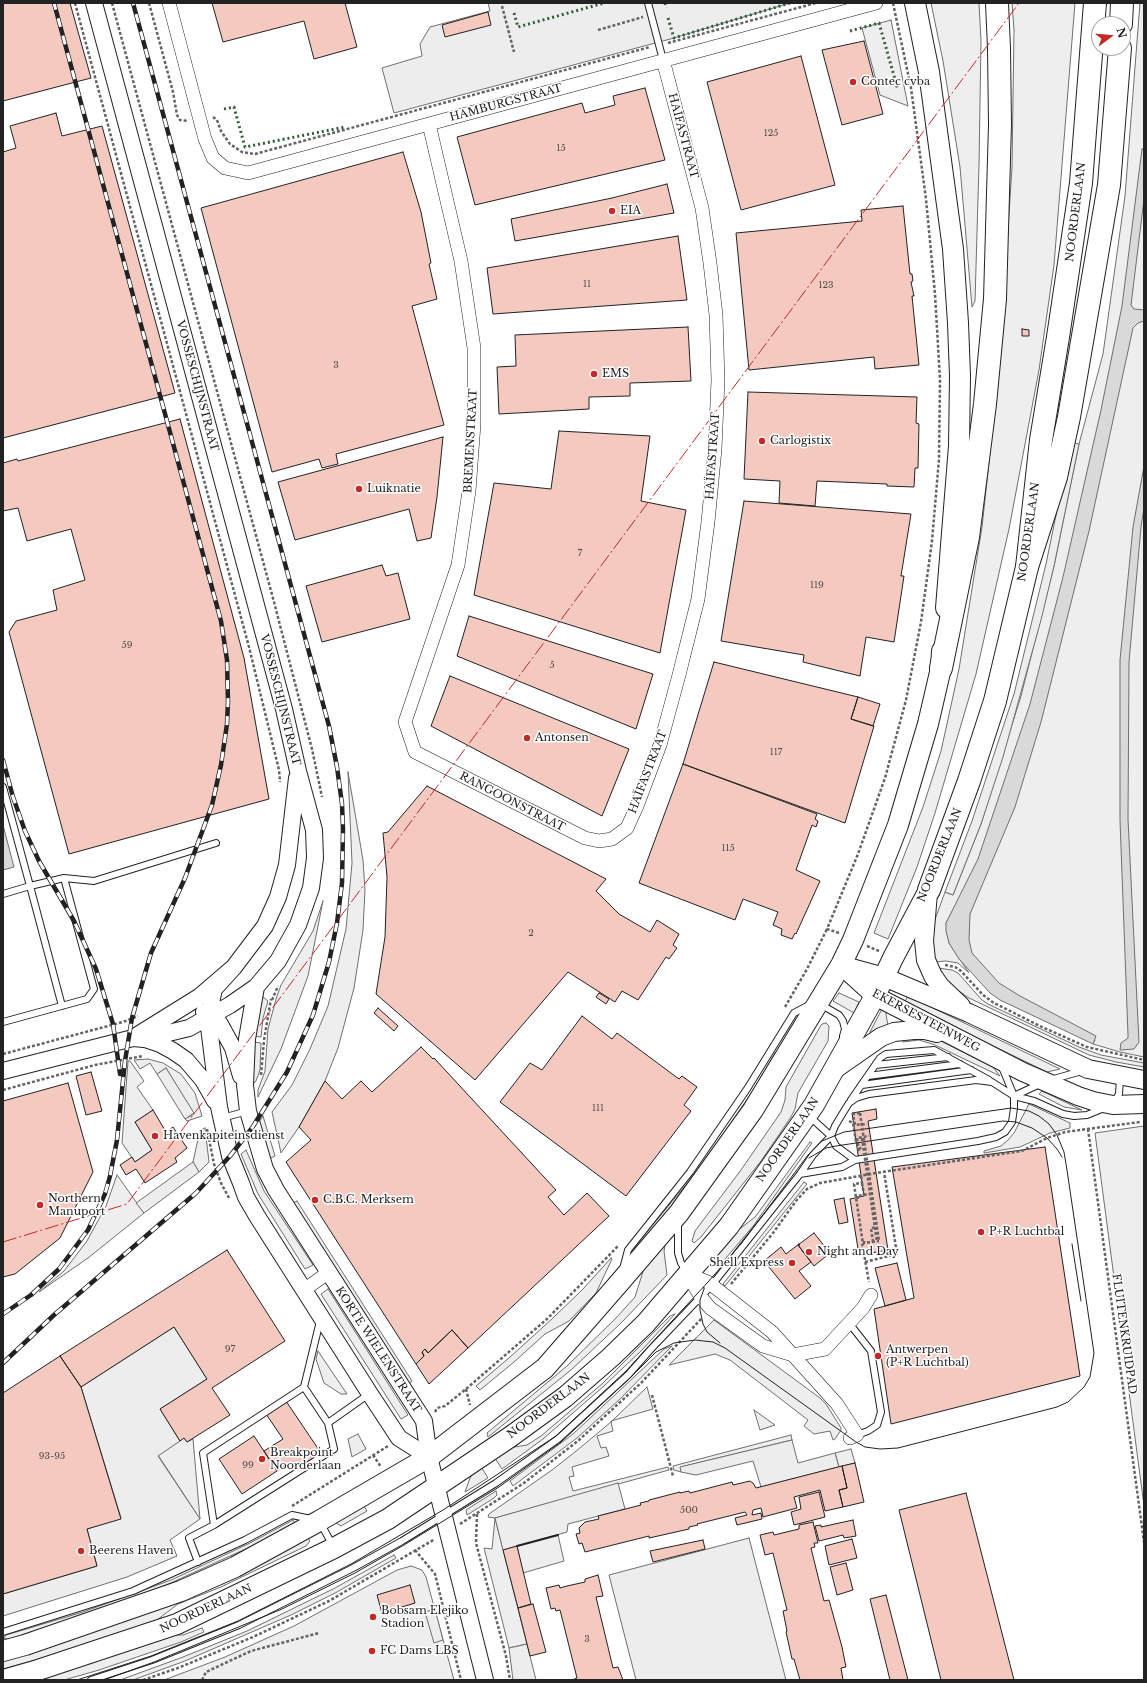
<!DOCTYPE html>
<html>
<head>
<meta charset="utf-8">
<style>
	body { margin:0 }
	#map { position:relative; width:1147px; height:1683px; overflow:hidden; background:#fff; font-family:"Libre Baskerville",serif }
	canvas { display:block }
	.frame { position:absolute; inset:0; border:4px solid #222; pointer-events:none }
	.north { position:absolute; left:1091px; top:16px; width:40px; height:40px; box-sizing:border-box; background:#fff; border:1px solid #a7a7a7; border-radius:50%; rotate:74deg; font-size:11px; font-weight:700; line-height:16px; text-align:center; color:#222 }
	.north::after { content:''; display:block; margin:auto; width:14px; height:18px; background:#c62828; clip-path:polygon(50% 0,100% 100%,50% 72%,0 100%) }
</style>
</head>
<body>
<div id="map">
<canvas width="1147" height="1683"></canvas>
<div class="frame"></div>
<div class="north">N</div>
</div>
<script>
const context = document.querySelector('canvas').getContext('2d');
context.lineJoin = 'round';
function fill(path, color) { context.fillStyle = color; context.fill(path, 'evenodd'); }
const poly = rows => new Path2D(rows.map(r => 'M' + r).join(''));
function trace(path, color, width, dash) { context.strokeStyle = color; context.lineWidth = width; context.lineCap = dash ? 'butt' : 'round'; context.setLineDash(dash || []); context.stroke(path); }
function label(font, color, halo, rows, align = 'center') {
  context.font = font + ' "Libre Baskerville",serif'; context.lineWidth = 3; context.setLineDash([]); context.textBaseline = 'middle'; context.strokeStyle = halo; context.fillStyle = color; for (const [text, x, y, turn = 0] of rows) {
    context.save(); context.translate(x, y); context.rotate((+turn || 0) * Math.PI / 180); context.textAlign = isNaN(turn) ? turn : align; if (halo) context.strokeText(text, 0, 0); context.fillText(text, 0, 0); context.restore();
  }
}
const green = poly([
	[931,3,979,3,981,41,979,165,975,301,972,307,960,167,943,61,931,3],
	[1012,3,1075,3,1054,265,1039,370,1009,529,976,674,935,813,917,867,888,939,874,933,923,807,941,751,959,669,982,527,999,370,1012,167,1014,30,1012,3],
	[1140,3,1144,3,1144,1057,1120,1052,1093,1044,1095,1040,1002,993,970,963,959,899,946,923,949,943,969,973,958,963,946,961,934,962,931,945,933,925,945,892,953,895,981,824,1021,696,1054,566,1079,444,1103,354,1125,196,1140,3],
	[891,20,908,106,880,95,862,28,891,20],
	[348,772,363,860,365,890,363,930,354,988,338,1048,325,1081,299,1127,281,1153,272,1112,292,1085,310,1049,328,1006,346,929,352,863,348,772],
	[323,901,308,976,281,1049,258,1097,258,1090,265,1071,268,1029,276,999,281,985,313,931,323,901],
	[938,968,952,970,958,973,982,1000,988,1004,1079,1047,1101,1055,1144,1063,1144,1067,1116,1062,1089,1055,969,998,950,985,938,968],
	[839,993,859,1002,854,1013,833,1001,839,993],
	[908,996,1060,1069,1047,1072,904,1003,908,996],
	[263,997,268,1001,263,1018,261,1037,253,1036,258,1009,263,997],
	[882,1009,888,1009,886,1014,888,1026,872,1035,870,1032,882,1009],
	[826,1023,829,1026,828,1041,798,1093,795,1109,791,1117,761,1161,701,1237,694,1243,692,1241,695,1231,741,1170,781,1112,785,1100,786,1087,820,1027,822,1024,826,1023],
	[901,1037,937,1039,993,1067,1000,1076,935,1045,919,1040,903,1042,901,1037],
	[253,1042,261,1043,260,1070,256,1081,253,1084,253,1042],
	[775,1053,778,1055,719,1147,638,1249,635,1246,695,1174,716,1145,754,1089,775,1053],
	[148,1059,163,1063,181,1074,195,1093,202,1116,187,1121,185,1119,194,1114,166,1068,157,1074,150,1063,140,1069,134,1060,148,1059],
	[128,1061,130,1061,144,1081,137,1087,153,1110,135,1122,152,1150,135,1162,122,1143,128,1061],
	[1042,1091,1082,1110,1064,1107,1039,1094,1042,1091],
	[1029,1104,1070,1123,1070,1128,1050,1133,1020,1147,984,1153,984,1151,1001,1146,1008,1140,1014,1133,1029,1104],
	[263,1116,275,1156,269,1159,259,1122,263,1116],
	[1144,1126,1144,1506,1095,1133,1144,1126],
	[205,1128,209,1162,199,1172,193,1162,200,1130,205,1128],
	[810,1142,812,1143,754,1225,720,1265,718,1263,717,1258,720,1251,737,1231,755,1217,810,1142],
	[246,1150,264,1191,313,1265,305,1269,258,1194,241,1154,246,1150],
	[117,1175,144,1213,88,1258,39,1292,64,1271,87,1241,106,1206,117,1175],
	[804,1182,807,1184,725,1286,723,1284,804,1182],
	[663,1244,665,1246,664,1251,667,1275,621,1323,571,1370,488,1437,487,1433,567,1366,616,1318,635,1297,645,1265,663,1244],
	[611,1258,612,1259,596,1293,569,1321,545,1334,514,1362,480,1390,476,1386,510,1357,553,1318,583,1289,611,1258],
	[328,1289,408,1415,401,1419,321,1294,328,1289],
	[675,1314,642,1350,604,1386,543,1439,502,1469,493,1455,508,1448,527,1445,541,1436,603,1383,670,1316,675,1314],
	[714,1320,820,1398,826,1404,841,1428,841,1430,835,1439,833,1440,830,1431,814,1434,804,1426,808,1420,730,1360,715,1354,669,1365,714,1320],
	[672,1346,620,1399,577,1438,513,1486,510,1481,573,1434,664,1349,672,1346],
	[318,1351,347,1394,341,1394,324,1383,316,1359,318,1351],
	[647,1387,653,1409,611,1421,613,1431,597,1436,601,1448,606,1447,609,1456,572,1467,574,1476,569,1477,573,1491,668,1467,669,1470,495,1518,527,1644,509,1648,484,1548,492,1549,495,1518,488,1517,489,1514,552,1470,575,1452,611,1422,647,1387],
	[754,1410,775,1425,760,1430,754,1410],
	[791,1435,792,1440,681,1467,681,1472,674,1470,673,1466,791,1435],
	[184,1438,187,1442,193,1439,200,1519,158,1455,184,1438],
	[851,1449,855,1463,839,1467,835,1453,851,1449],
	[480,1465,488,1478,465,1492,470,1478,476,1468,480,1465],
	[496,1491,497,1495,494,1498,467,1515,466,1510,496,1491],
	[362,1503,367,1511,341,1526,336,1523,336,1520,362,1503],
	[293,1520,295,1523,294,1524,250,1547,173,1582,128,1601,85,1616,8,1639,4,1638,6,1635,83,1612,171,1580,248,1544,293,1520],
	[558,1535,564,1561,523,1573,517,1546,558,1535],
	[307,1537,310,1541,306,1546,221,1587,178,1604,157,1620,81,1647,3,1669,3,1656,307,1537],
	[394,1555,396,1558,337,1592,291,1615,185,1661,133,1680,120,1680,183,1657,247,1631,335,1588,394,1555],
	[411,1566,422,1570,426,1577,454,1680,164,1680,225,1657,294,1626,397,1570,411,1566],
	[202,1628,204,1632,181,1642,99,1670,64,1680,24,1680,171,1635,183,1635,202,1628]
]);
fill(green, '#eee');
trace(green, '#6f6f6f', 1);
const parking = poly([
	[488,3,790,3,674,38,394,113,382,68,422,56,420,44,430,27,490,11,488,3],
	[1071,442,1079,444,1054,566,1041,620,1003,757,981,824,953,895,945,892,972,821,1014,694,1046,564,1071,442],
	[166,1068,194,1113,185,1119,157,1074,166,1068],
	[193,1162,199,1172,144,1213,136,1203,193,1162],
	[297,1201,412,1381,408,1384,293,1203,297,1201],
	[174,1327,207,1379,160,1409,180,1441,158,1456,200,1519,170,1540,177,1556,127,1577,3,1616,3,1594,97,1566,87,1529,121,1518,81,1387,174,1327],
	[358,1434,366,1449,352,1457,348,1439,358,1434],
	[792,1440,798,1463,835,1453,839,1467,761,1487,753,1461,696,1475,681,1472,680,1467,792,1440],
	[618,1483,625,1509,568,1524,567,1532,503,1550,495,1518,618,1483],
	[749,1538,786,1680,636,1680,609,1575,749,1538],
	[435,1609,443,1640,434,1643,425,1612,435,1609],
	[527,1644,536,1680,513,1680,509,1648,527,1644]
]);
fill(parking, '#ededed');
trace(parking, '#6f6f6f', 1);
const water = poly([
	[1142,149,1144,149,1144,199,1131,305,1134,309,1144,310,1144,321,1138,323,1133,328,1089,531,1041,722,1015,807,970,914,969,940,972,953,999,983,1020,996,1096,1036,1093,1044,1000,1000,990,993,959,959,949,943,946,931,946,923,978,859,1030,704,1063,577,1101,410,1122,306,1142,149],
	[1144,466,1144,508,1141,527,1129,662,1128,819,1139,1042,1134,1049,1120,1050,1121,1043,1128,1038,1128,1035,1120,820,1120,660,1133,527,1144,466],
	[3,825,14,867,3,870,3,825]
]);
fill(water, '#d9d9d9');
trace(water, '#6f6f6f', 1);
const building = poly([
	[3,3,70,3,91,78,3,101,3,3],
	[212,3,345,3,357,47,314,59,304,21,223,42,212,3],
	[488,12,491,25,445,37,442,25,488,12],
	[864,41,883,114,842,125,822,50,864,41],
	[801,56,835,185,741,210,707,82,801,56],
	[645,88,665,160,475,205,457,137,582,103,585,113,615,105,613,96,645,88],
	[56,113,62,136,102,126,175,393,3,438,3,152,16,148,10,126,56,113],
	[403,152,421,212,431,263,429,264,437,299,412,306,444,425,336,454,338,464,322,468,319,459,272,472,201,208,403,152],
	[667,184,674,213,515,241,511,219,612,198,667,184],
	[903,206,910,274,912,274,913,281,911,282,914,296,912,296,919,365,875,369,874,357,749,370,736,233,862,221,861,210,903,206],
	[678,236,687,300,493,314,487,268,678,236],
	[688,327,691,381,630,383,630,396,589,397,589,409,499,414,497,367,516,366,515,335,688,327],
	[1022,329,1029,330,1029,336,1022,336,1022,329],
	[748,392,917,397,916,423,919,424,918,468,915,468,914,487,887,486,887,484,817,481,815,506,779,503,780,481,744,479,748,392],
	[180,419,244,658,269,799,69,854,9,632,16,621,57,610,53,590,85,580,71,529,27,541,18,508,3,511,3,463,17,459,18,461,180,419],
	[559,431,650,436,641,501,686,510,660,653,474,595,494,483,551,489,559,431],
	[443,437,437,497,431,538,417,541,409,509,295,540,278,482,443,437],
	[744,501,911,514,901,576,904,576,894,642,866,637,860,676,803,662,804,655,721,641,744,501],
	[382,565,386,576,398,573,410,619,322,642,306,586,382,565],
	[469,616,653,674,636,729,457,656,469,616],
	[714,662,858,697,851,719,874,726,845,823,683,764,714,662],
	[450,676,629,749,602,816,431,726,450,676],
	[858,697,880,704,873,726,851,719,858,697],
	[683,764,817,814,815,819,818,821,816,827,812,825,796,870,820,881,796,934,795,933,792,939,781,935,782,929,773,925,778,912,743,899,735,920,639,883,683,764],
	[427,786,606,879,596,891,619,914,650,932,657,920,679,934,673,945,677,948,669,959,666,957,638,1000,622,991,615,1002,568,972,475,1080,376,994,385,937,387,877,383,833,388,832,427,786],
	[599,993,609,999,606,1004,596,997,599,993],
	[378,1008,398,1026,394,1031,374,1013,378,1008],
	[582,1016,612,1039,617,1033,679,1079,682,1076,697,1087,684,1105,691,1111,626,1196,500,1102,530,1063,542,1070,582,1016],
	[421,1047,433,1059,434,1058,556,1190,548,1197,564,1215,587,1193,609,1216,468,1348,452,1330,428,1353,425,1349,422,1352,424,1356,416,1364,286,1162,311,1140,299,1127,325,1081,342,1099,361,1081,372,1092,421,1047],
	[91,1072,102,1111,86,1115,76,1076,91,1072],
	[68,1083,93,1172,60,1238,15,1274,3,1277,3,1101,68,1083],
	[876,1109,877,1119,868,1121,888,1250,859,1255,850,1199,864,1196,852,1113,876,1109],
	[153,1110,166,1132,173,1127,187,1148,175,1158,177,1162,145,1183,136,1169,126,1175,120,1165,132,1157,135,1162,152,1150,135,1122,153,1110],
	[1045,1147,1080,1376,891,1424,874,1309,914,1298,892,1167,1045,1147],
	[844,1198,848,1222,839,1224,834,1200,844,1198],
	[814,1233,830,1253,814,1266,798,1245,814,1233],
	[799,1244,800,1245,798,1245,811,1262,799,1271,811,1286,795,1299,764,1261,781,1247,786,1254,799,1244],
	[227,1250,285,1341,212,1388,230,1415,187,1442,184,1438,180,1441,160,1409,207,1379,174,1327,81,1387,60,1356,227,1250],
	[897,1263,906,1300,885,1306,875,1268,897,1263],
	[452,1330,468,1348,429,1384,416,1364,424,1356,422,1352,425,1349,428,1353,452,1330],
	[60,1356,81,1387,121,1519,87,1529,97,1566,3,1594,3,1393,60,1356],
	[286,1401,321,1453,295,1470,290,1462,277,1471,264,1451,283,1439,266,1414,286,1401],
	[254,1436,277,1471,242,1494,219,1459,254,1436],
	[855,1463,864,1502,843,1507,839,1490,847,1488,842,1466,855,1463],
	[842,1466,847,1488,839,1490,843,1507,825,1511,820,1490,794,1497,797,1508,763,1517,761,1508,753,1510,752,1515,761,1513,762,1519,737,1525,735,1518,747,1515,745,1512,697,1524,698,1525,689,1527,689,1529,658,1536,649,1538,649,1536,585,1552,582,1543,579,1544,576,1534,580,1533,579,1528,585,1522,599,1519,598,1516,641,1505,640,1503,649,1501,649,1500,680,1492,680,1493,689,1491,690,1493,732,1482,733,1485,750,1481,753,1483,756,1488,842,1466],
	[819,1492,825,1517,794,1525,791,1512,801,1509,799,1497,819,1492],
	[966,1493,1014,1680,941,1680,899,1510,966,1493],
	[853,1520,856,1536,844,1538,843,1535,819,1541,815,1526,821,1525,821,1527,853,1520],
	[813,1522,818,1543,814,1543,815,1547,811,1548,824,1601,829,1600,842,1647,846,1667,841,1668,843,1680,800,1680,794,1659,792,1659,786,1632,787,1631,783,1611,787,1610,773,1553,765,1555,760,1535,773,1532,774,1535,799,1529,799,1525,813,1522],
	[852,1539,857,1558,829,1565,825,1546,852,1539],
	[703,1540,705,1549,653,1562,650,1551,703,1540],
	[517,1546,531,1604,518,1608,503,1550,517,1546],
	[846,1563,853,1590,837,1595,830,1567,846,1563],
	[598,1575,603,1596,596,1597,613,1668,618,1667,623,1680,572,1680,577,1678,560,1610,556,1611,555,1608,551,1609,546,1588,559,1585,560,1588,567,1586,585,1582,585,1579,598,1575],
	[410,1585,415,1603,382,1613,377,1595,410,1585],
	[886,1595,908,1680,890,1680,870,1599,886,1595],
	[533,1604,546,1652,530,1656,518,1608,533,1604]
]);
fill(building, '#f3c9c0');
trace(building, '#222', 1);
const service = poly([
	[648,3,663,60],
	[3,787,30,886,64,878,94,989,87,999,3,1022],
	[64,878,94,881,216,843],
	[3,894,30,886,62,1006],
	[820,1004,839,1015,843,1021,845,1029,843,1036],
	[876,1065,948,1057],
	[868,1076,960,1064],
	[1050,1080,1082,1071],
	[862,1085,971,1070],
	[1014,1096,1042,1083],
	[851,1100,880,1058,886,1054,934,1050,989,1080],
	[1115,1101,1119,1094,1120,1078],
	[809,1116,831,1136,836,1146,855,1160],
	[222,1118,248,1111],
	[800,1174,842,1167,855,1160,978,1141,996,1137,1005,1132,1012,1122,1014,1108,1014,1096,1002,1067],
	[678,1222,678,1253,681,1263,686,1271],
	[623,1269,628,1250,690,1172,747,1089,794,1013,811,1004],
	[849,1323,871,1351,881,1412,877,1425,868,1431,857,1435],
	[304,1387,328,1423,334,1449,214,1525,203,1453,304,1387,320,1321],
	[328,1423,369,1394],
	[321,1524,333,1546],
	[198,1562,189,1538,214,1525],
	[3,1632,133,1591,245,1540,292,1515,311,1519],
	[91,1680,152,1660,239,1625,353,1568,402,1541,496,1483,558,1439,628,1375,651,1349,712,1285,800,1174,813,1155,831,1136,835,1126,841,1116,849,1103,856,1098,869,1094,976,1080,992,1082,1014,1096,1034,1101,1063,1114,1074,1116,1087,1115,1104,1108]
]);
const minor = poly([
	[169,3,205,139,213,158,225,168,248,173,876,3],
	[429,124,461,261,474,348,474,424,469,491,458,565,405,722,415,752,585,838,599,841,612,839,627,828,637,806,660,745,679,675,698,599,708,522,715,449,718,380,716,315,710,263,702,208,663,60],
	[687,1274,708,1282,772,1332,837,1404,857,1435,850,1438],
	[687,1274,701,1297,710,1308,763,1346,793,1355,825,1349,863,1308,871,1295],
	[304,1290,329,1272]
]);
const tertiary = poly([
	[94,3,284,709,298,771,314,830,315,858,311,888,298,925,278,961,256,987,230,1005,189,1028,144,1039,133,1038],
	[234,967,214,989,212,998,209,1027,219,1107,230,1156,241,1183,246,1197,257,1216,370,1394,399,1438,429,1457],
	[256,987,247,1039,245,1085,248,1111,265,1169,276,1190,424,1421,429,1457,485,1680],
	[204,1012,217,1020,221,1026,233,1048,241,1076],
	[145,1039,160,1044,173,1051,186,1060,203,1080,215,1101],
	[3,1071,133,1038,199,997,234,967,265,926,278,897,287,865,297,778]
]);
const secondary = poly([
	[928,893,924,941,926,960,933,976,940,986,961,1006],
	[841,965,875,996,1023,1072,1078,1096,1093,1101,1113,1105,1144,1104],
	[844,966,884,977,969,1013,1088,1069,1144,1080],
	[835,1069,881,1037,894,1032,914,1030,925,1030,937,1033]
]);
const primary = poly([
	[915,3,929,72,953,249,958,323,960,376,959,446,946,608],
	[3,1651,25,1645,181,1591,235,1567,319,1521,429,1457,545,1368,620,1282,679,1213,753,1110,841,965,853,940,898,825,928,724,941,668,942,651],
	[3,1680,38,1670,177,1624,334,1548,388,1519,510,1437,565,1397,611,1357,646,1323,729,1226,814,1105,875,996,893,958,929,890]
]);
const trunk = poly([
	[929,890,969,781,995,701,1027,567,1041,440,1058,337,1081,183,1095,3]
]);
const motorway = poly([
	[1121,24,1122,3],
	[1027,567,1056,477,1069,417,1109,185,1120,48],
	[941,668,968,537,985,404,995,299,1000,124,999,48,997,3]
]);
trace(service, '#222', 8);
trace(minor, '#222', 14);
trace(tertiary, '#222', 18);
trace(secondary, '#222', 20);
trace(primary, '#222', 22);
trace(trunk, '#222', 24);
trace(motorway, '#222', 24);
trace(poly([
	[75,3,249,647,279,770,280,782],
	[112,3,274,602,312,749,322,797],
	[149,3,173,92,177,115,180,120,188,121],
	[502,6,514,52],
	[598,30,643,17],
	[668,43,816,3],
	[213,117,217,120,221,131,230,144,242,152,255,154,650,47],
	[839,933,827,929,858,854,885,778,906,700,921,622,932,541,939,459,940,380,935,294,926,199,911,88,893,3],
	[867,946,879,951],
	[945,965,955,967,961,971,983,995,994,1003,1042,1027,1087,1047,1144,1060],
	[272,1000,278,986],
	[785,1007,807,969,827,929],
	[264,1040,271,999],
	[3,1054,123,1022,138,1016],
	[261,1075,264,1041],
	[3,1090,95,1065,143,1056],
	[860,1113,853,1114,855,1125,867,1124],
	[849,1121,853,1123,856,1142,861,1149],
	[207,1129,214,1164,221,1183,229,1198],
	[1088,1129,1144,1542],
	[859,1151,857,1138,869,1136],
	[861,1176,862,1183,854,1184,863,1244,861,1247,864,1254,869,1282],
	[862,1183,864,1195],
	[858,1199,857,1196,870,1194],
	[864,1241,864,1243,879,1241],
	[873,1242,871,1228,877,1227],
	[865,1262,897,1254,884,1172],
	[731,1284,773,1233,796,1201,807,1189,820,1183,882,1172,1022,1151,1047,1138,1065,1132,1140,1122],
	[466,1389,470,1405],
	[652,1395,673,1476],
	[435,1412,437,1408,445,1406,466,1389,547,1319,619,1245],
	[373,1455,381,1467],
	[292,1506,388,1446],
	[477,1514,476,1543,506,1656,510,1680],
	[460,1524,524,1483,579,1440,642,1382,702,1318],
	[415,1550,435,1574,461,1680],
	[143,1680,178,1668,253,1637,329,1601,435,1539],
	[202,1680,206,1672,251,1651,319,1633]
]), '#646464', 2.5, [3, 2]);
trace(service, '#fff', 6);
trace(minor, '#fff', 13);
trace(tertiary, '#fff', 16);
trace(secondary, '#fff', 18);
trace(primary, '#fff', 20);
trace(trunk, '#fff', 22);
trace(motorway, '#fff', 22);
trace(poly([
	[809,1158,826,1148,836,1146,1003,1121,1016,1122,1032,1128,1047,1138,1057,1149,1062,1157],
	[1072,1244,1081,1301],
	[704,1289,700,1300,700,1310,703,1324,707,1332,720,1343],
	[77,1680,151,1656,238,1621,351,1564,443,1510,556,1436,626,1371,708,1282,741,1244,808,1155,822,1141,844,1132,1011,1108,1029,1111,1039,1116,1049,1124,1057,1135,1064,1152,1067,1170,1094,1353,1090,1377,1084,1387,1068,1402,1057,1407,898,1448,880,1449,865,1447,856,1442,725,1348,713,1342,695,1340,674,1343,656,1352,630,1378,561,1442,499,1487,404,1545,355,1573,282,1609,154,1662,104,1680]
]), '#222', 1);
const rail = poly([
	[3,760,13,797,25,831,39,861,74,921,96,969,113,1024,120,1074],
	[3,1314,31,1295,59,1269,88,1230,105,1194,110,1176,117,1140,125,1061,132,1018,151,953,185,878,212,805,221,765,227,724,228,702,227,660,221,621,54,3],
	[3,1363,54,1315,196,1193,230,1156,252,1128,287,1072,313,1015,329,962,337,923,342,883,343,829,342,804,337,767,329,726,133,3]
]);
trace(rail, '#222', 4.5);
trace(rail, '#fff', 3, [9]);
trace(poly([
	[860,1113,879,1241],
	[862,1138,877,1242]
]), '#646464', 2.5, [3, 2]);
trace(poly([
	[665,3,666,8],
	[514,13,518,27,604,3],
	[668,18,674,38,790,3],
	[850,31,879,23,898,90],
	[224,109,234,107,245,147,345,127]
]), '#2f5e38', 3, [2, 3]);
trace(poly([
	[517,1546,558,1535]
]), '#222', 2);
trace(poly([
	[3,1242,127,1204,1019,3]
]), '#c62828', 1, [14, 3, 2, 3]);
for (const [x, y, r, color] of [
	[853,82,4,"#c62828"],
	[612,211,4,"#c62828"],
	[594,374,4,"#c62828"],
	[762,441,4,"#c62828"],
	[359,489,4,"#c62828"],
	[527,738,4,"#c62828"],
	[155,1136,4,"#c62828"],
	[315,1200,4,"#c62828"],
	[40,1205,4,"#c62828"],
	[981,1232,4,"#c62828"],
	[809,1252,4,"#c62828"],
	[792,1263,4,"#c62828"],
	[878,1356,4,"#c62828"],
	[262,1459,4,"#c62828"],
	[81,1551,4,"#c62828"],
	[373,1617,4,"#c62828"],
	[372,1651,4,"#c62828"]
]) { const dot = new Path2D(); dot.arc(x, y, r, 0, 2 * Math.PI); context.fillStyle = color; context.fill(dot); trace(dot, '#fff', 1.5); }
label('9px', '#564c4a', null, [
	["125",771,133],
	["15",561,148],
	["11",587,284],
	["123",826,285],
	["3",336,365],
	["7",580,553],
	["119",817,585],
	["59",127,645],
	["5",552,665],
	["117",776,752],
	["115",728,848],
	["2",531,933],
	["111",598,1108],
	["97",230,1349],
	["93-95",52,1456],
	["99",248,1465],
	["500",689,1510],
	["3",587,1639]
]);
label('11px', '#222', '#fff', [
	["Contec cvba",861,82],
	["EIA",620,211],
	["EMS",602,374],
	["Carlogistix",770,441],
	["Luiknatie",367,489],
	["Antonsen",535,738],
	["Havenkapiteinsdienst",163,1136],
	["Northern",48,1199],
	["Manuport",48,1212],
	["C.B.C. Merksem",323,1200],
	["P+R Luchtbal",989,1232],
	["Night and Day",817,1252],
	["Shell Express",784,1263,"right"],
	["Antwerpen",886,1350],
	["(P+R Luchtbal)",886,1363],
	["Breakpoint",270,1453],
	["Noorderlaan",270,1466],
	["Beerens Haven",89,1551],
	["Bobsam Elejiko",381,1611],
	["Stadion",381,1624],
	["FC Dams LBS",380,1651]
], 'left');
label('11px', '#222', '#fff', [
	["HAMBURGSTRAAT",506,103,-15],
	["HAÏFASTRAAT",683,136,75],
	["NOORDERLAAN",1076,212,-83],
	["VOSSESCHIJNSTRAAT",197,386,75],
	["BREMENSTRAAT",471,441,-87],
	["HAÏFASTRAAT",713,456,-86],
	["NOORDERLAAN",1029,532,-82],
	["VOSSESCHIJNSTRAAT",280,700,76],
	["HAÏFASTRAAT",648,772,-69],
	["RANGOONSTRAAT",512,802,27],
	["NOORDERLAAN",940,855,-68],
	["EKERSESTEENWEG",926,1021,28],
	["NOORDERLAAN",788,1140,-55],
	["FLUITENKRUIDPAD",1124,1334,82],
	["KORTE WIELENSTRAAT",378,1350,57],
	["NOORDERLAAN",549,1406,-37],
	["NOORDERLAAN",206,1609,-25]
]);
</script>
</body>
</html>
